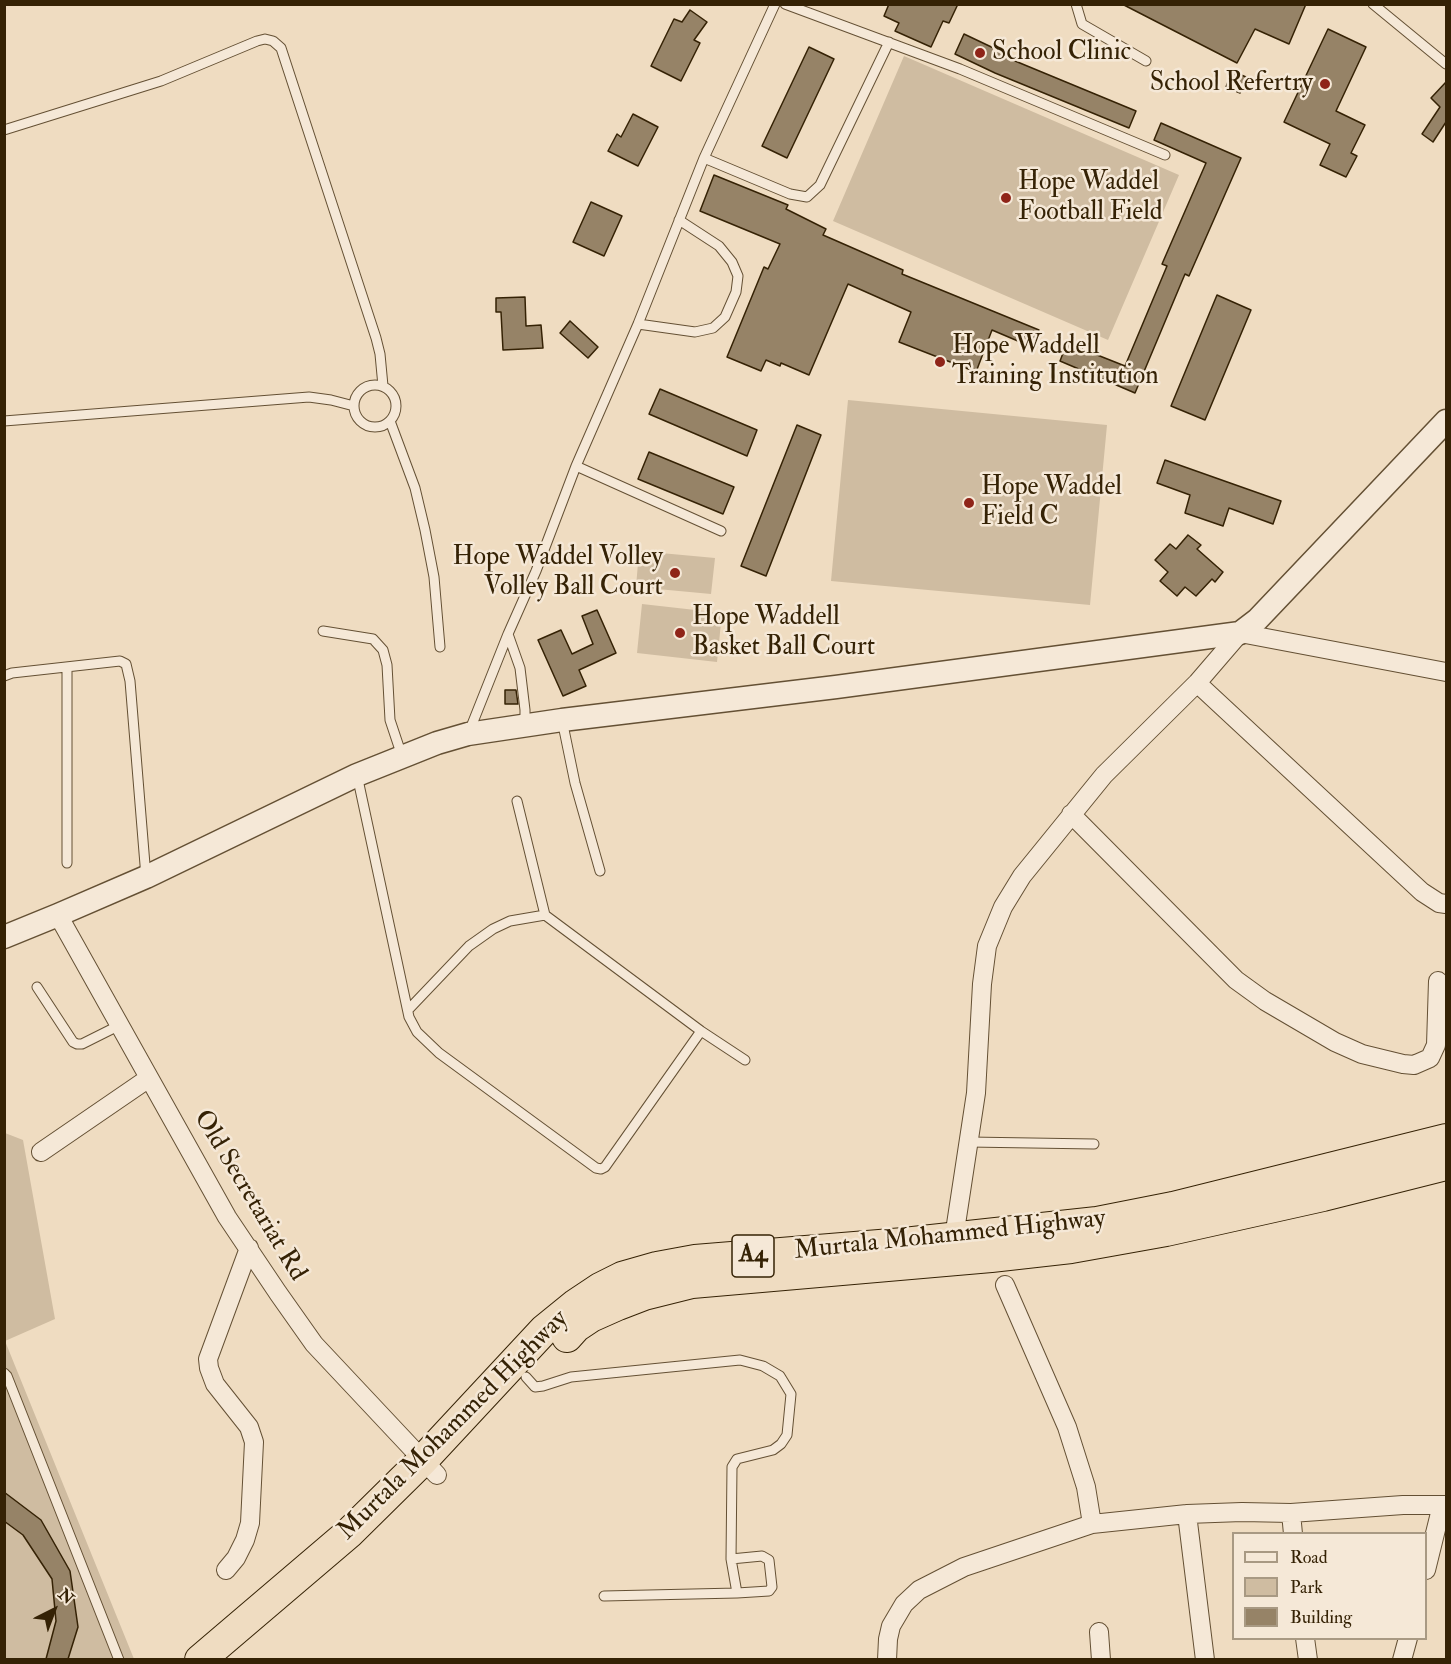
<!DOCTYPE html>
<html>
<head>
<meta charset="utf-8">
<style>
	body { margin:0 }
	#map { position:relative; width:1451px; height:1664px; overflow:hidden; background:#efdcc1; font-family:"IM FELL Double Pica",serif }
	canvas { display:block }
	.frame { position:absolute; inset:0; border:6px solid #352205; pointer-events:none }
	.legend { position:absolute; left:1232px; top:1532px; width:195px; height:108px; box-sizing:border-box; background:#f5e8d7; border:2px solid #a89983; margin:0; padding:8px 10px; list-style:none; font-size:18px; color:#352205 }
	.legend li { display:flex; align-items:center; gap:12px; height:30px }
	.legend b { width:30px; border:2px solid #a89983 }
	.north { position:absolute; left:24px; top:1580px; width:60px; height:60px; -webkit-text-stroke:4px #f5e8d7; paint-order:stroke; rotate:42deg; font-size:16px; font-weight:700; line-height:24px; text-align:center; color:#352205 }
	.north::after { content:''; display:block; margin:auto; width:21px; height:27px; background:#352205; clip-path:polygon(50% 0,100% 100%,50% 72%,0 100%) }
</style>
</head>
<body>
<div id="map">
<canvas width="1451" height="1664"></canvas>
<div class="frame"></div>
<ul class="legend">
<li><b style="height:8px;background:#f5e8d7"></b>Road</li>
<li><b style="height:16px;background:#cfbca1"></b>Park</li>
<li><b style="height:16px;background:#968367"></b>Building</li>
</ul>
<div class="north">N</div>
</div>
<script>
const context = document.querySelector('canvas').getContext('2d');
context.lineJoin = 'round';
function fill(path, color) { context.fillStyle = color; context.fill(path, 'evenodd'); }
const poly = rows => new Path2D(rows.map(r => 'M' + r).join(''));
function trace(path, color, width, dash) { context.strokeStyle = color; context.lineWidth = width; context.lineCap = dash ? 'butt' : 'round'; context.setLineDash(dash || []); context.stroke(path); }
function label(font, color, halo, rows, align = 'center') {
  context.font = font + ' "IM FELL Double Pica",serif'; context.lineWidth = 5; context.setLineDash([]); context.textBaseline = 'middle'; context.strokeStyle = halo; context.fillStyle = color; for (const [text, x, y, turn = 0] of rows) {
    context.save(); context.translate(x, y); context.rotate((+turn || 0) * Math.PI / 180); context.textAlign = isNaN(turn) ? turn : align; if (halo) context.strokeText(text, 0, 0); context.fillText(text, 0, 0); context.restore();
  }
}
fill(poly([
	[904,56,1179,175,1108,340,833,221],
	[848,400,1107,425,1090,605,831,581],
	[639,551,715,558,711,594,636,587],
	[642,604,722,613,717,662,637,653],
	[5,1133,23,1140,55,1319,5,1341,134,1659,5,1659]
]), '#cfbca1');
const building = poly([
	[889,4,958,4,949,23,943,21,931,47,895,31,899,23,884,16,889,4],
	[1122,4,1306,4,1289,44,1255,29,1237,63,1122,4],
	[690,10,707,22,694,40,700,43,681,81,651,66,674,19,682,22,690,10],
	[1328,29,1366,47,1336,111,1365,125,1351,153,1357,156,1346,177,1320,165,1330,144,1284,122,1328,29],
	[964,34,1004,53,1003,56,1136,111,1129,128,995,73,955,54,964,34],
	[809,47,834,59,787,158,762,146,809,47],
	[1232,71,1246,77,1240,93,1226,87,1232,71],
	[1446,82,1446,122,1433,142,1422,134,1440,107,1431,98,1446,82],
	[633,114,658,127,638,166,608,151,617,134,621,137,633,114],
	[1161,123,1241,158,1189,276,1185,274,1135,393,1060,361,1067,343,1125,366,1167,266,1162,264,1206,163,1154,140,1161,123],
	[714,175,788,205,786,209,826,229,823,235,903,270,902,274,1039,330,1032,347,992,330,976,372,899,342,911,312,848,284,809,375,781,363,780,366,766,360,761,371,727,357,764,267,768,269,780,244,700,211,714,175],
	[591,202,622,216,604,256,573,242,591,202],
	[1217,295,1251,310,1205,420,1171,406,1217,295],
	[525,297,526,326,541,325,543,348,503,350,501,312,496,312,496,298,525,297],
	[570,321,598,347,588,358,560,333,570,321],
	[660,389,757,430,747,456,649,414,660,389],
	[797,425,821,435,766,576,741,566,797,425],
	[649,452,734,487,723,514,638,479,649,452],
	[1165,460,1281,501,1273,524,1229,508,1223,526,1185,513,1190,495,1157,483,1165,460],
	[1188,535,1201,545,1197,549,1223,572,1215,582,1212,579,1196,596,1185,587,1177,596,1160,581,1168,572,1155,560,1170,544,1176,549,1188,535],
	[597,610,616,653,579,670,586,686,563,696,538,640,561,630,572,654,593,644,582,616,597,610],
	[505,690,516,690,518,704,505,704,505,690],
	[4,1492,41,1520,70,1571,78,1627,68,1659,46,1659,56,1621,52,1579,23,1535,4,1521,4,1492]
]);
fill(building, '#968367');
trace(building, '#352205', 1.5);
const service = poly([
	[785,4,960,69,1165,155],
	[1076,4,1082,24,1146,61],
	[1373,4,1446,64],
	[4,130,161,81,257,41,265,39,273,41,281,48,376,338,380,354,383,386],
	[704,158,790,194,807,197,820,185,889,42],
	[638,324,695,332,713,328,725,317,736,292,738,276,732,262,719,246,679,220],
	'354 406a21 21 0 1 1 42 0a21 21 0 1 1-42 0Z',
	[4,421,309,397,331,400,354,406],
	[390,421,415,488,425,530,434,577,440,647],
	[576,466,721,531],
	[323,631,373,639,383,650,387,665,390,720,402,756],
	[508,634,520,668,525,710,525,725],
	[4,676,12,673,120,661,126,664,130,681,146,877],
	[562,720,575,783,600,871],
	[469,732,508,634,536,571,576,466,638,324,704,158,775,4],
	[357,775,409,1017,417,1032,439,1053,596,1168,601,1169,605,1167,701,1031],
	[517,801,545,915,701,1031,745,1060],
	[67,863,67,667],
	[37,987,73,1042,77,1044,82,1044,120,1025],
	[408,1010,469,946,493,929,510,921,545,915],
	[969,1142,1094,1144],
	[4,1373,7,1376,119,1660],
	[526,1377,535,1387,543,1386,571,1377,740,1360,763,1366,780,1376,791,1394,787,1435,781,1444,773,1450,737,1459,732,1467,731,1559,737,1593,769,1591,772,1587,769,1560,762,1556,731,1559],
	[604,1596,737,1593]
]);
const minor = poly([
	[1197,683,1422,892,1439,903,1446,904],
	[1071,814,1236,980,1265,1001,1335,1042,1362,1054,1403,1064,1414,1065,1430,1058,1436,1045,1438,981],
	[58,915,227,1217,278,1293,314,1344,437,1475],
	[41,1152,149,1078],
	[953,1244,976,1093,982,984,987,946,1003,907,1022,876,1104,775,1197,683,1240,633,1446,672],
	[1005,1285,1067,1427,1086,1487,1092,1524],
	[1291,1513,1293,1534],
	[1187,1514,1205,1660],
	[226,1570,236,1558,245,1540,250,1523,254,1442,249,1427,215,1384,209,1368,208,1359,249,1248],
	[1426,1570,1442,1505],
	[1099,1632,1101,1660],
	[1305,1638,1308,1660],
	[887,1660,888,1639,891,1626,904,1604,919,1590,964,1567,1092,1524,1187,1514,1242,1512,1291,1513,1403,1505,1446,1505],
	[1402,1660,1408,1638]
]);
const tertiary = poly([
	[4,937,58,915,146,877,357,775,437,743,468,734,562,720,836,687,1240,633,1257,620,1446,421]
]);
const trunk = poly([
	[567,1337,576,1327,591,1317,618,1305,644,1295,692,1283,991,1257,1071,1248,1166,1231,1323,1196,1446,1165],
	[200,1660,349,1533,423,1460,544,1330,576,1304,600,1288,622,1277,657,1267,695,1260,904,1243,1097,1222,1173,1207,1446,1139]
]);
trace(service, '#645034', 11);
trace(minor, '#645034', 20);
trace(tertiary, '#645034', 25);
trace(trunk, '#352205', 32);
trace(service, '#f5e8d7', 9);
trace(minor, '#f5e8d7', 18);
trace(tertiary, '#f5e8d7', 22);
trace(trunk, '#efdcc1', 30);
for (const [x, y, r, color] of [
	[980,53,6,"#8f2418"],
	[1325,84,6,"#8f2418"],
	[1006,198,6,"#8f2418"],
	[940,362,6,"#8f2418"],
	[969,503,6,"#8f2418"],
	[675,573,6,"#8f2418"],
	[680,633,6,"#8f2418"]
]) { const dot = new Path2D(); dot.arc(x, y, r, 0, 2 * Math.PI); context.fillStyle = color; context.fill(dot); trace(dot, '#f5e8d7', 2); }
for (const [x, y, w] of [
	[753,1256,42]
]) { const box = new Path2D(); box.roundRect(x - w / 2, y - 21, w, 42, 4.5); context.fillStyle = '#f5e8d7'; context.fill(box); trace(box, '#352205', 1.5); }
label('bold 24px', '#352205', null, [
	["A4",753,1256]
]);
label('26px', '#352205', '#f5e8d7', [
	["School Clinic",992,53],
	["School Refertry",1313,84,"right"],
	["Hope Waddel",1018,183],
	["Football Field",1018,213],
	["Hope Waddell",952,347],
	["Training Institution",952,377],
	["Hope Waddel",981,488],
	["Field C",981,518],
	["Hope Waddel Volley",663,558,"right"],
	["Volley Ball Court",663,588,"right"],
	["Hope Waddell",692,618],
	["Basket Ball Court",692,648]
], 'left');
label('26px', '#352205', '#f5e8d7', [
	["Old Secretariat Rd",249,1196,59],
	["Murtala Mohammed Highway",950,1236,-6],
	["Murtala Mohammed Highway",454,1426,-45]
]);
</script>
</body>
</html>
